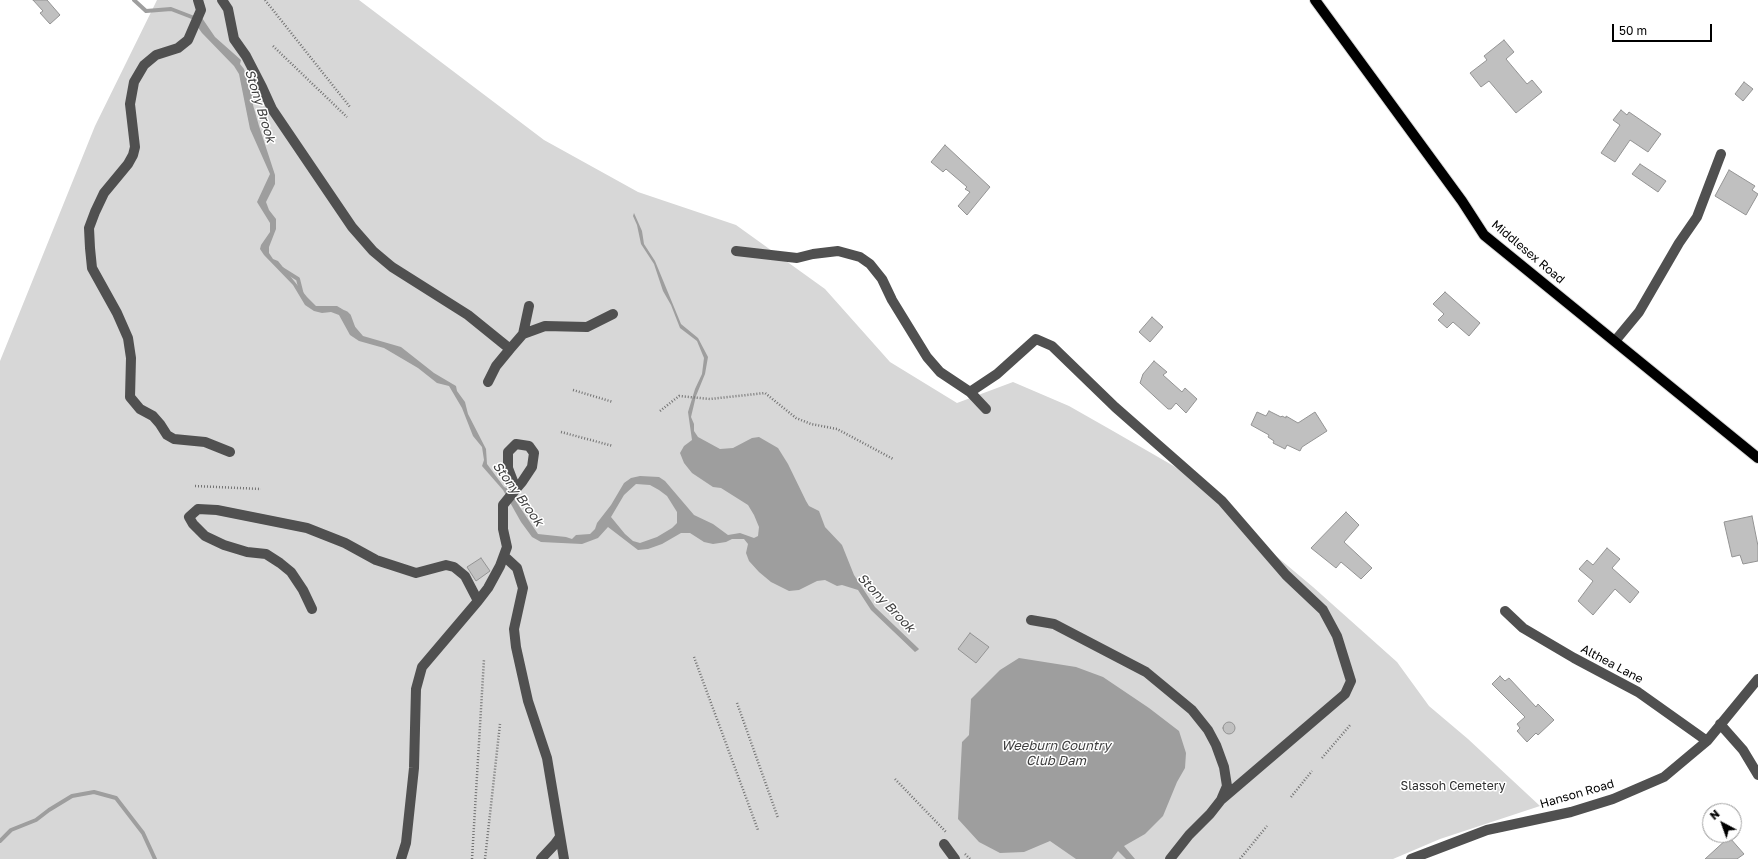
<!DOCTYPE html>
<html>
<head>
<meta charset="utf-8">
<style>
	body { margin:0 }
	#map { position:relative; width:1758px; height:859px; overflow:hidden; background:#fff; font-family:"Golos Text",sans-serif }
	canvas { display:block }
	.north { position:absolute; left:1702px; top:803px; width:40px; height:40px; box-sizing:border-box; background:#fff; border:1px solid #999; border-radius:50%; rotate:319deg; font-size:11px; font-weight:700; line-height:16px; text-align:center; color:#000 }
	.north::after { content:''; display:block; margin:auto; width:14px; height:18px; background:#000; clip-path:polygon(50% 0,100% 100%,50% 72%,0 100%) }
	.scale { position:absolute; left:1612px; top:24px; width:100px; height:18px; box-sizing:border-box; border:2px solid #000; border-top:0; padding-left:5px; font-size:12px; line-height:14px; white-space:nowrap; color:#000; -webkit-text-stroke:3px #fff; paint-order:stroke }
</style>
</head>
<body>
<div id="map">
<canvas width="1758" height="859"></canvas>
<div class="north">N</div>
<div class="scale">50 m</div>
</div>
<script>
const context = document.querySelector('canvas').getContext('2d');
context.lineJoin = 'round';
function fill(path, color) { context.fillStyle = color; context.fill(path, 'evenodd'); }
const poly = rows => new Path2D(rows.map(r => 'M' + r).join(''));
function trace(path, color, width, dash) { context.strokeStyle = color; context.lineWidth = width; context.lineCap = dash ? 'butt' : 'round'; context.setLineDash(dash || []); context.stroke(path); }
function label(font, color, halo, rows, align = 'center') {
  context.font = font + ' "Golos Text",sans-serif'; context.lineWidth = 3; context.setLineDash([]); context.textBaseline = 'middle'; context.strokeStyle = halo; context.fillStyle = color; for (const [text, x, y, turn = 0] of rows) {
    context.save(); context.translate(x, y); context.rotate((+turn || 0) * Math.PI / 180); context.textAlign = isNaN(turn) ? turn : align; if (halo) context.strokeText(text, 0, 0); context.fillText(text, 0, 0); context.restore();
  }
}
fill(poly([
	[157,0,359,0,544,140,638,192,736,225,825,289,890,362,957,403,1013,382,1069,406,1113,431,1191,476,1239,525,1313,587,1397,662,1429,706,1468,739,1540,806,1440,839,1393,859,0,859,0,361,95,126]
]), '#d7d7d7');
fill(poly([
	[202,18,215,37,241,60,240,64,244,69,250,91,253,95,253,105,259,126,275,175,275,184,266,202,269,210,276,219,276,229,269,247,269,253,273,259,278,261,307,297,316,306,337,306,342,309,351,322,363,336,401,347,434,373,456,386,457,391,465,402,468,414,486,449,487,464,504,487,511,490,515,500,538,534,566,537,572,539,576,535,590,534,595,529,597,523,611,505,624,483,631,478,640,476,659,477,665,481,694,515,713,524,728,535,740,533,754,538,758,536,759,527,754,515,748,505,721,488,713,487,692,473,684,463,680,453,684,446,692,440,688,412,695,389,702,374,704,358,697,341,680,328,671,305,663,291,654,264,641,244,637,225,633,216,634,213,642,231,644,244,655,261,681,324,698,338,708,357,705,374,696,396,691,417,694,424,694,431,698,437,720,449,733,448,752,438,759,437,778,448,788,464,806,501,809,506,819,511,825,527,842,545,854,575,875,607,917,647,919,649,918,650,915,652,871,610,858,590,842,585,837,586,825,580,817,581,799,590,789,591,771,582,759,572,749,561,746,553,748,544,744,539,732,539,726,542,713,544,704,542,690,533,681,533,662,544,648,549,638,550,608,527,598,538,582,544,541,542,532,537,521,522,503,490,482,466,484,460,482,447,473,436,462,408,449,386,437,383,418,368,384,348,359,341,350,335,339,315,331,312,322,313,314,311,305,305,293,285,264,255,260,249,261,245,270,232,270,223,257,202,270,174,250,129,239,74,234,66,202,33,192,19],
	[636,484,650,485,659,490,667,496,677,512,677,523,672,528,657,537,640,543,633,541,625,534,611,517,624,495],
	[1019,658,1076,667,1103,677,1149,708,1179,731,1186,753,1185,768,1177,782,1163,816,1145,834,1124,846,1135,859,1126,859,1118,851,1112,859,1076,859,1050,841,1024,852,1000,853,979,842,958,819,962,742,969,735,971,699,1000,670]
]), '#9e9e9e');
trace(poly([
	[134,0,146,11,171,9,197,19],
	[282,269,298,279,302,295],
	[339,310,346,313,349,316,353,327],
	[0,841,11,830,36,820,49,810,72,796,94,792,116,798,143,833,155,859]
]), '#9e9e9e', 4);
const building = poly([
	[33,0,47,0,60,15,50,24,40,13,43,11,33,0],
	[1504,40,1514,52,1506,59,1527,84,1532,80,1542,92,1516,113,1489,81,1481,87,1470,73,1487,60,1484,56,1504,40],
	[1744,82,1753,89,1743,101,1735,94,1744,82],
	[1621,110,1627,115,1629,112,1661,134,1648,152,1630,140,1615,162,1601,153,1620,125,1613,120,1621,110],
	[945,145,990,187,967,215,958,206,970,192,965,189,967,187,946,169,943,172,931,162,945,145],
	[1640,164,1666,181,1658,192,1632,174,1640,164],
	[1729,170,1755,186,1752,190,1758,194,1746,215,1715,196,1729,170],
	[1445,292,1480,323,1469,336,1453,322,1447,328,1438,320,1444,314,1433,304,1445,292],
	[1152,317,1163,327,1150,342,1139,332,1152,317],
	[1154,361,1167,372,1163,375,1182,392,1185,388,1197,399,1186,413,1176,403,1171,409,1168,409,1140,383,1143,374,1154,361],
	[1269,411,1281,417,1282,416,1286,418,1286,416,1298,423,1315,412,1327,431,1302,447,1300,451,1287,445,1285,449,1273,443,1274,441,1268,437,1269,435,1251,425,1257,412,1266,416,1269,411],
	[1346,512,1359,525,1344,542,1372,568,1361,579,1341,562,1336,568,1311,548,1346,512],
	[1752,516,1758,546,1758,561,1743,564,1740,555,1732,557,1724,522,1752,516],
	[1607,548,1620,559,1612,568,1639,592,1630,603,1615,589,1593,615,1578,601,1593,581,1579,569,1587,560,1593,565,1607,548],
	[481,558,490,571,476,581,467,567,481,558],
	[970,633,989,647,976,663,958,649,970,633],
	[1500,676,1505,681,1509,678,1536,707,1538,704,1554,720,1538,735,1536,733,1527,742,1517,731,1520,728,1517,724,1525,717,1492,684,1500,676],
	'1223 728a6 6 0 1 1 12 0a6 6 0 1 1-12 0Z',
	[1728,838,1730,838,1744,854,1737,859,1705,859,1728,838]
]);
fill(building, '#c0c0c0');
trace(building, '#949494', 1);
const major = poly([
	[1315,0,1462,201,1484,235,1758,458]
]);
trace(major, '#dbdbdb', 12);
trace(poly([
	[265,0,350,107],
	[273,46,347,117],
	[573,390,613,402],
	[660,411,679,396,710,399,765,393,796,418,811,424,837,429,893,459],
	[561,432,613,446],
	[195,486,261,489],
	[694,657,758,830],
	[737,703,778,818],
	[1322,758,1351,724],
	[895,779,946,832],
	[1291,797,1312,771],
	[965,854,970,859],
	[472,859,484,659],
	[485,859,500,724],
	[1240,859,1267,826]
]), '#727272', 2.5, [1, 2]);
trace(poly([
	[198,0,201,10,188,40,178,48,156,55,144,65,134,82,130,104,135,147,133,155,128,164,104,193,95,212,89,228,90,248,92,268,117,313,128,338,131,358,130,397,140,409,153,416,160,424,167,435,174,439,205,442,230,452],
	[222,0,228,9,234,39,246,56,262,87,272,109,352,227,373,251,392,267,468,315,510,349,496,366,488,382],
	[736,251,797,258,813,254,838,251,860,257,870,264,882,279,892,300,927,357,940,372,970,392,986,409],
	[523,334,545,326,587,327,613,314],
	[1615,341,1639,312,1679,243,1697,217,1721,154],
	[510,349,523,334,529,306],
	[970,392,997,374,1036,339,1052,346,1115,407,1222,501,1286,575,1323,610,1337,636,1351,681,1345,694,1221,800,1227,786,1224,767,1216,745,1208,730,1192,710,1146,672,1054,624,1031,620],
	[504,556,517,568,523,588,514,629,516,647,528,701,547,758,564,859],
	[312,609,303,590,291,572,280,563,266,554,247,552,224,545,205,536,193,524,189,517,198,509,217,510,307,528,345,543,376,560,416,573,446,565,454,567,465,576,478,601],
	[1505,611,1523,628,1574,658,1638,692,1707,741],
	[1720,724,1743,750,1758,775],
	[944,844,955,859],
	[401,859,406,843,414,768,416,689,422,667,478,601,488,588,500,566,507,547,503,529,503,505,516,489,522,482,532,467,534,453,529,446,516,444,508,452,508,468,516,489],
	[541,859,555,844,560,837],
	[1170,859,1189,835,1210,814,1221,800],
	[1411,859,1487,830,1571,812,1613,799,1664,777,1707,741,1758,679]
]), '#505050', 10);
trace(major, '#000', 10);
label('12px', '#000', '#fff', [
	["Middlesex Road",1528,252,40],
	["Althea Lane",1612,664,28],
	["Hanson Road",1577,794,-16]
]);
label('12px', '#2e2e2e', '#fff', [
	["Slassoh Cemetery",1453,786]
]);
label('italic 13px', '#3f3f3f', '#fff', [
	["Stony Brook",260,106,73],
	["Stony Brook",518,494,54],
	["Stony Brook",886,603,46],
	["Weeburn Country",1056,746],
	["Club Dam",1056,761]
]);
</script>
</body>
</html>
